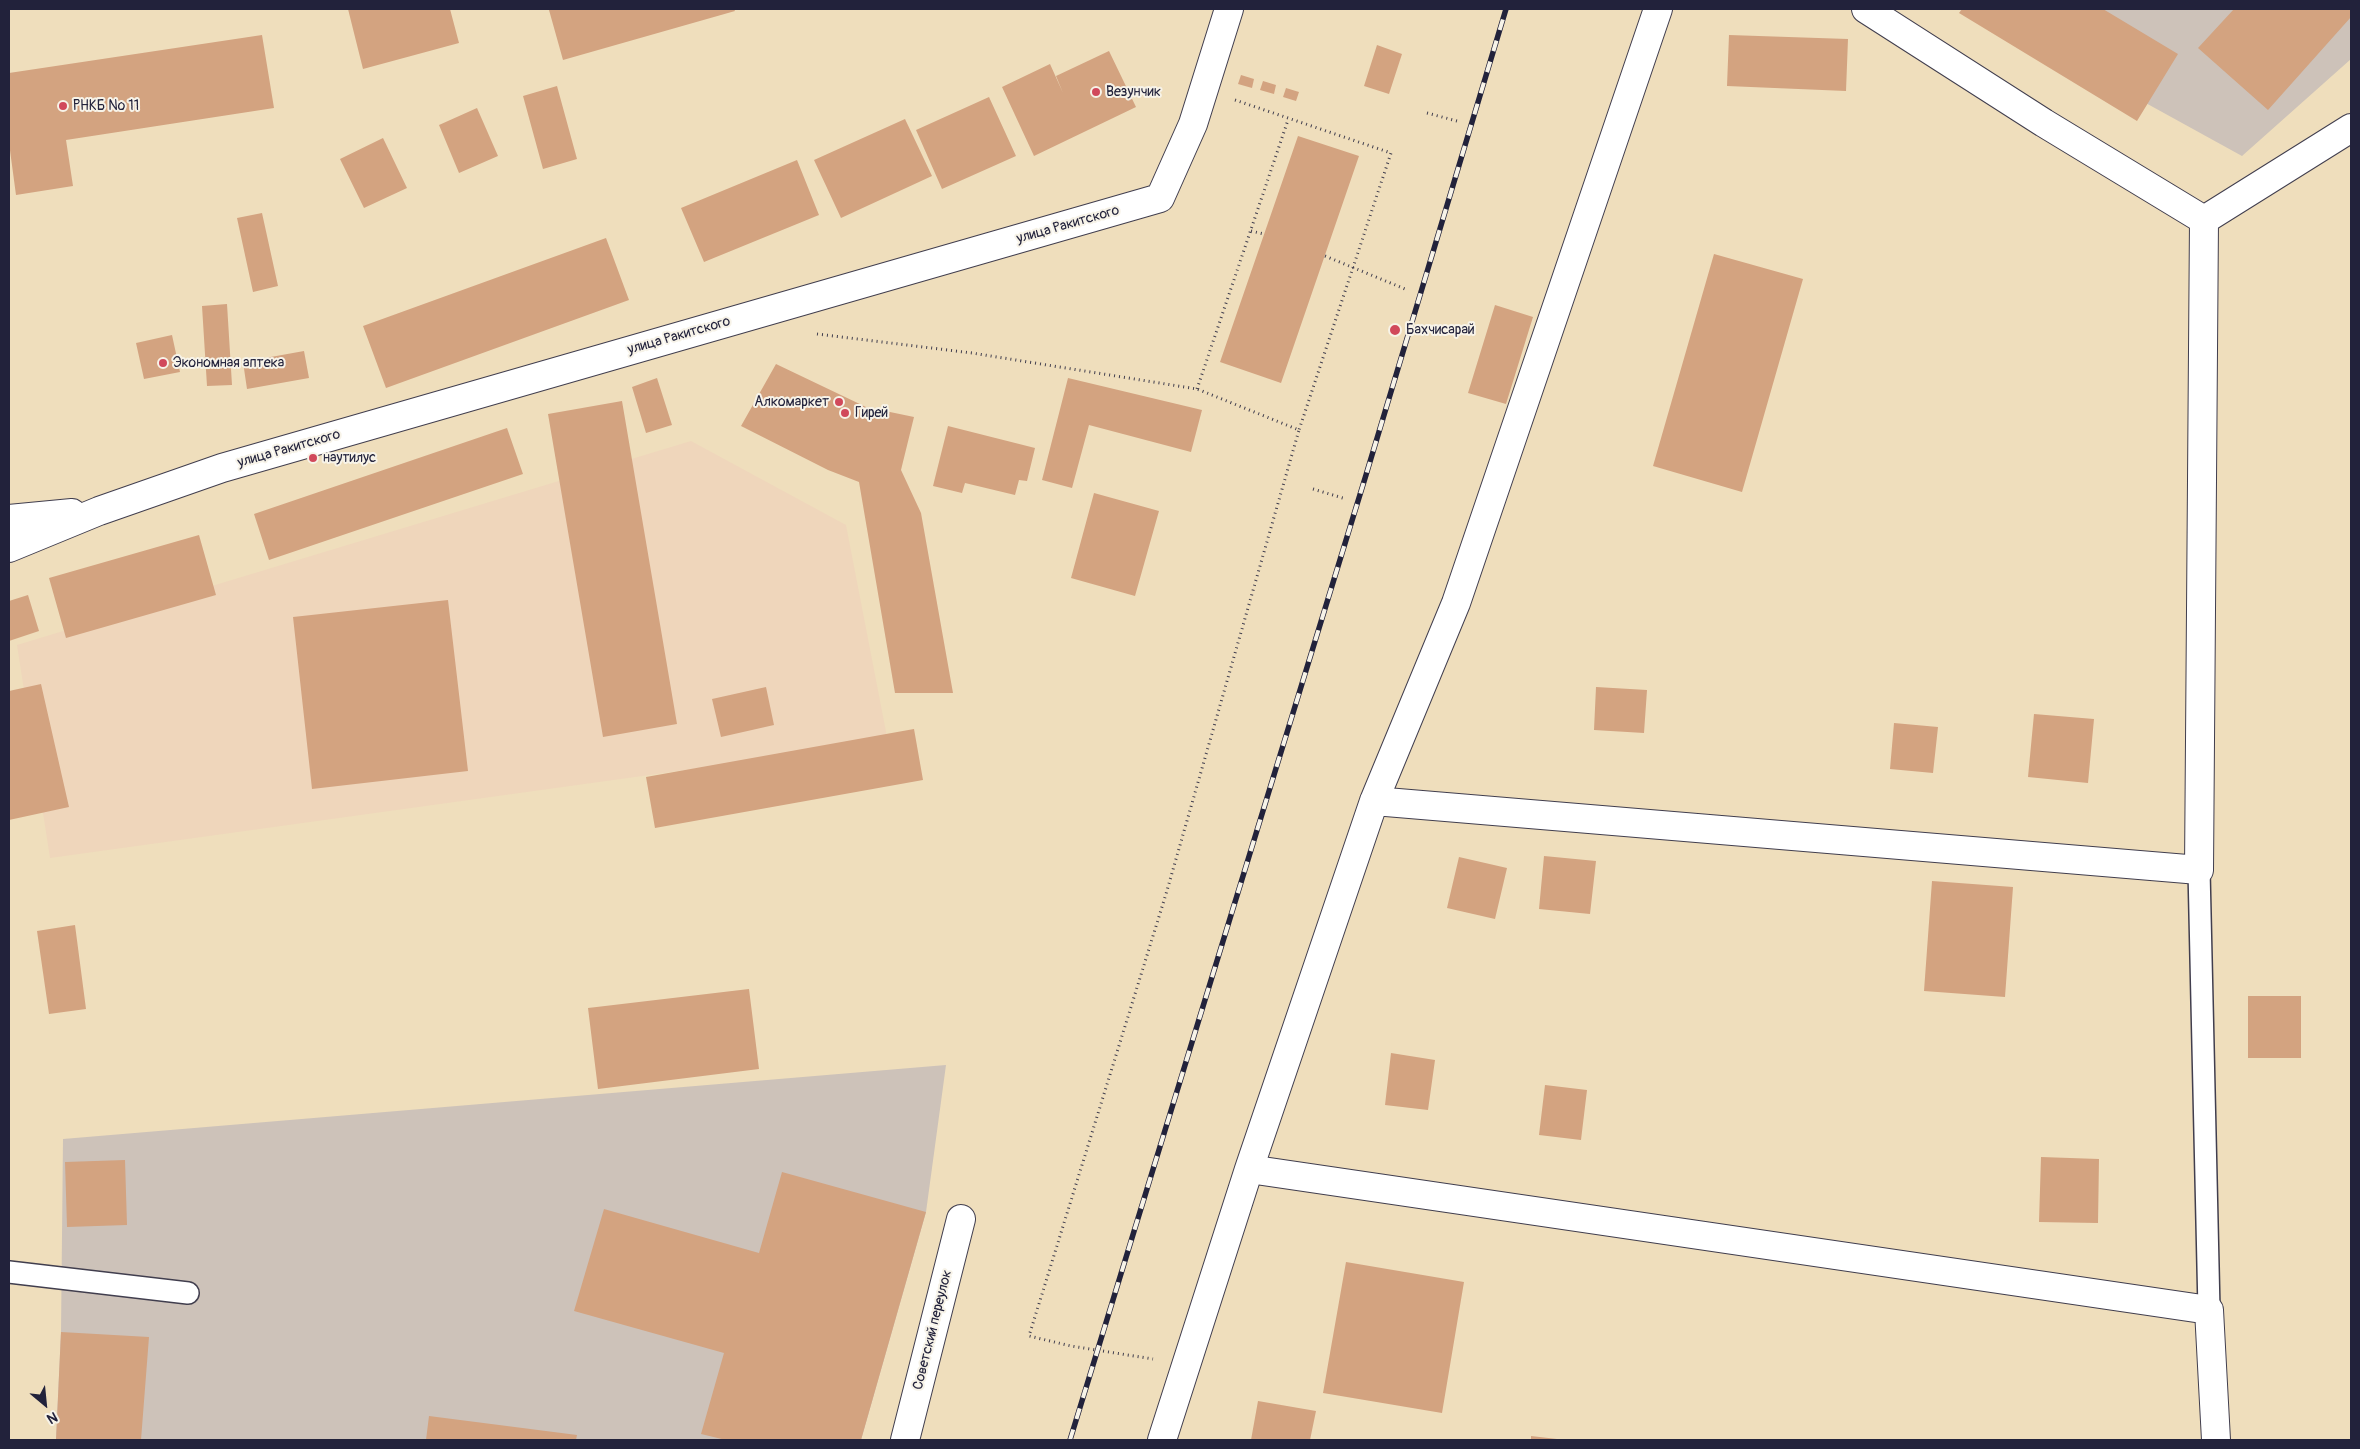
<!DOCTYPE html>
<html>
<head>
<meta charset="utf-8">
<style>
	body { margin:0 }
	#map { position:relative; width:2360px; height:1449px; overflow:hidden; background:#efdebc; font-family:Pangolin,sans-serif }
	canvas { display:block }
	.frame { position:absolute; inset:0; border:10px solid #22223b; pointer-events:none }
	.north { position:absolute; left:20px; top:1379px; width:50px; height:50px; -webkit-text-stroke:4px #f7f3e8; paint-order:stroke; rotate:152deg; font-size:14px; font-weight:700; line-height:20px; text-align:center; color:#22223b }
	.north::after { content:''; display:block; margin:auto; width:18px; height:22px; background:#22223b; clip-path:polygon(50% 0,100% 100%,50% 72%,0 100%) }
</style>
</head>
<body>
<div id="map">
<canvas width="2360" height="1449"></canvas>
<div class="frame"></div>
<div class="north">N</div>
</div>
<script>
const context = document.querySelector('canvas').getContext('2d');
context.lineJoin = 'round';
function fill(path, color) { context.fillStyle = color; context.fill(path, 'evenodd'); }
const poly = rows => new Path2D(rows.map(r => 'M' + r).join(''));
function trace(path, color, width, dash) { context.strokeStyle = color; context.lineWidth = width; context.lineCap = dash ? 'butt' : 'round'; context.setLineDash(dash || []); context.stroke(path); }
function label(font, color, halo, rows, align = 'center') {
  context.font = font + ' Pangolin,sans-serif'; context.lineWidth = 4; context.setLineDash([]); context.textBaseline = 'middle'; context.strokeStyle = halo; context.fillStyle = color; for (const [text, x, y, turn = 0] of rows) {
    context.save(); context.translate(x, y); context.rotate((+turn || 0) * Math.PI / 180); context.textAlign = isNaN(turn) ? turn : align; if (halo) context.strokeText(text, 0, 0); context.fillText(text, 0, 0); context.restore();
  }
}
fill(poly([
	[691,441,846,525,888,742,50,858,17,645]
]), '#efd6bb');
fill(poly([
	[1975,9,2351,9,2351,59,2242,156],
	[946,1065,926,1212,861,1440,56,1440,61,1332,63,1139]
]), '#cdc2b9');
fill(poly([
	[348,9,450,9,459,43,363,69],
	[552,9,734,9,735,11,563,60,549,10],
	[1962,9,2103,9,2178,54,2137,121,1959,13],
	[2234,9,2351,9,2351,17,2268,110,2198,48],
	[262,35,274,108,66,140,73,186,16,195,9,143,9,73],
	[1729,35,1848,39,1846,91,1727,86],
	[1377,45,1402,54,1389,94,1364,86],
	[1109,51,1136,107,1034,156,1002,87,1050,64,1063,93,1056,76],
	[1241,75,1254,79,1252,88,1238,84],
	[1263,81,1276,85,1274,94,1260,90],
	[557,86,577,159,543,169,523,96],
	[1286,88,1299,92,1296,101,1283,97],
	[989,97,1016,156,942,189,916,130],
	[477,108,498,156,459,173,439,125],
	[905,119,932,176,841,218,814,160],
	[1298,136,1359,156,1281,383,1220,362],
	[383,138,407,188,364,208,340,159],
	[797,160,819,215,704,262,681,208],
	[262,213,278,286,253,292,237,218],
	[606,238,629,300,386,388,363,326],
	[1714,254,1803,279,1742,492,1653,466],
	[227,304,232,385,207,386,202,306],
	[1495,305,1533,317,1506,404,1468,393],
	[172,335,180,372,144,379,136,343],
	[304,351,309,378,247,389,243,362],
	[776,364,866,407,914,417,901,470,921,513,953,693,895,693,859,482,828,470,741,426],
	[657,378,672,425,646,433,632,387],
	[1068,378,1202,410,1191,452,1089,425,1072,488,1042,480],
	[622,401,677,724,603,737,548,414],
	[948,426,1035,448,1027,481,1019,480,1015,495,965,483,962,493,933,486],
	[507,428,523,474,269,560,254,514],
	[1094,493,1159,511,1135,596,1071,578],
	[199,535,216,595,66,638,49,578],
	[28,595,39,631,9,641,9,601],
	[448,600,468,771,312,789,293,617],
	[41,684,69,807,9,820,9,691],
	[766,687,774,725,721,737,712,699],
	[1596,687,1647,690,1644,733,1594,730],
	[2034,714,2094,719,2088,783,2028,777],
	[1894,723,1938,727,1933,773,1890,769],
	[914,729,923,780,655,828,646,777],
	[1544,856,1596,861,1590,914,1539,909],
	[1459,857,1507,868,1495,919,1447,908],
	[1932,881,2013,887,2005,997,1924,991],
	[75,925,86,1009,49,1014,37,931],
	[749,989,759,1069,598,1089,588,1008],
	[2248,996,2301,996,2301,1058,2248,1058],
	[1391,1053,1435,1060,1428,1110,1385,1105],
	[1545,1085,1587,1090,1581,1140,1539,1135],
	[2041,1157,2099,1159,2098,1223,2039,1222],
	[125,1160,127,1225,67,1227,65,1162],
	[782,1172,926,1212,861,1440,726,1440,701,1434,724,1353,574,1311,604,1209,759,1253],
	[1346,1262,1464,1282,1442,1413,1323,1393],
	[61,1332,149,1337,141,1440,56,1440],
	[1258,1401,1316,1411,1310,1440,1251,1440],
	[429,1416,577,1435,576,1440,426,1440],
	[1531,1436,1557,1439,1557,1440,1531,1440]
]), '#d3a380');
const lane = poly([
	[2199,870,2209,1310],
	[9,1272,188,1293]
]);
const street = poly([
	[1866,9,2044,123,2204,220],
	[9,519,72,513],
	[9,548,99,511,222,468,1160,198,1193,124,1229,9],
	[1374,801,2199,870,2204,220,2351,128],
	[1249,1169,2209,1310,2216,1440],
	[905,1440,961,1219],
	[1162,1440,1249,1169,1374,801,1456,603,1658,9]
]);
trace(lane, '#413e4e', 24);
trace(street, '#413e4e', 30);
trace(poly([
	[1235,100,1391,153,1299,430],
	[1427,113,1457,121],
	[1251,231,1264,234],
	[1325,256,1405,289],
	[817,334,972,353,1197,389,1299,430,1166,894,1029,1336,1071,1346,1153,1359],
	[1197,389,1288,120],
	[1313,489,1346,499]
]), '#413e4e', 3, [1, 4]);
trace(lane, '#fff', 21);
trace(street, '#fff', 28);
const rail = poly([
	[1070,1440,1366,475,1506,9]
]);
trace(rail, '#22223b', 5.5);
trace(rail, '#f7f3e8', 4, [11]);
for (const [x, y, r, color] of [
	[1096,92,5,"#d1495b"],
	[63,106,5,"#d1495b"],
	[1395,330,6,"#d1495b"],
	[163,363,5,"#d1495b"],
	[839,402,5,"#d1495b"],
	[845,413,5,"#d1495b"],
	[313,458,5,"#d1495b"]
]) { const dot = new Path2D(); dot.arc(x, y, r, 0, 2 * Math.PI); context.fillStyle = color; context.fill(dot); trace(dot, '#f7f3e8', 2); }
label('14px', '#22223b', '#f7f3e8', [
	["Везунчик",1106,92],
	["РНКБ № 11",73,106],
	["Бахчисарай",1406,330],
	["Экономная аптека",173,363],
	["Алкомаркет",829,402,"right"],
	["Гирей",855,413],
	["наутилус",323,458]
], 'left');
label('14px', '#22223b', '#f7f3e8', [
	["улица Ракитского",1068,225,-16],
	["улица Ракитского",679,336,-16],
	["улица Ракитского",289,449,-16],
	["Советский переулок",933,1330,-76]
]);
</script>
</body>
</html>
